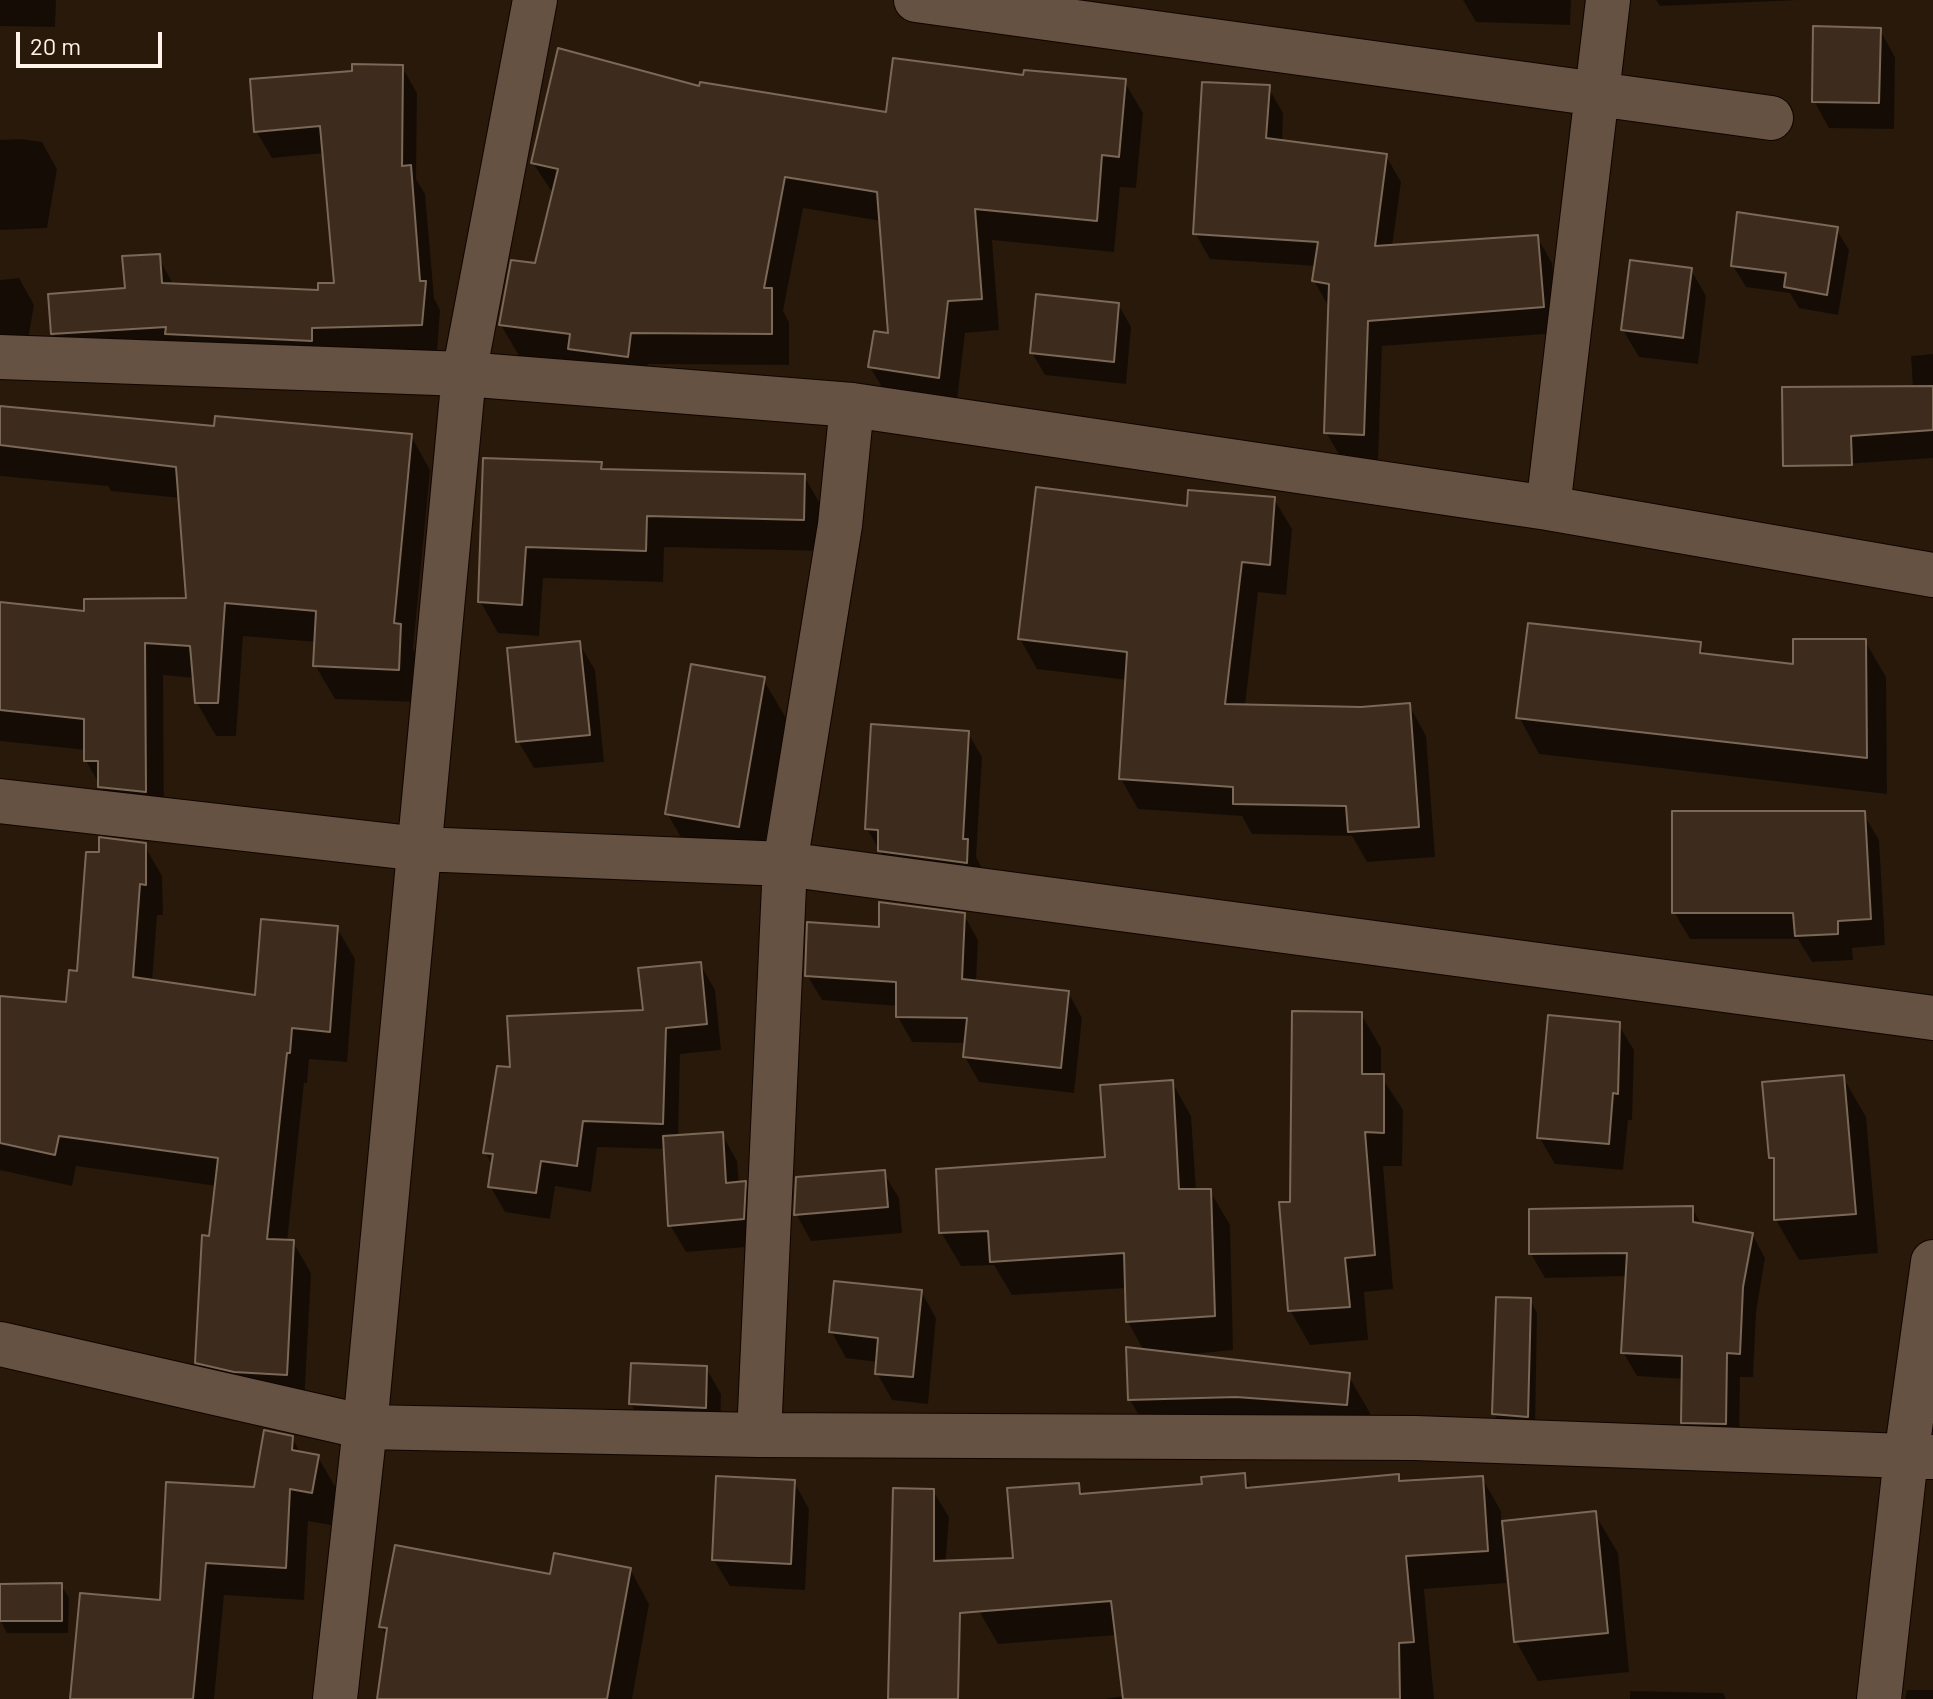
<!DOCTYPE html>
<html>
<head>
<meta charset="utf-8">
<style>
	body { margin:0 }
	#map { position:relative; width:1933px; height:1699px; overflow:hidden; background:#29190a; font-family:Barlow,sans-serif }
	canvas { display:block }
	.scale { position:absolute; left:16px; top:32px; width:146px; height:36px; box-sizing:border-box; border:4px solid #fef2e9; border-top:0; padding-left:10px; font-size:24px; line-height:28px; white-space:nowrap; color:#fef2e9; -webkit-text-stroke:6px #29190a; paint-order:stroke }
</style>
</head>
<body>
<div id="map">
<canvas width="1933" height="1699"></canvas>
<div class="scale">20 m</div>
</div>
<script>
const context = document.querySelector('canvas').getContext('2d');
context.lineJoin = 'round';
function fill(path, color) { context.fillStyle = color; context.fill(path, 'evenodd'); }
const poly = rows => new Path2D(rows.map(r => 'M' + r).join(''));
function trace(path, color, width, dash) { context.strokeStyle = color; context.lineWidth = width; context.lineCap = dash ? 'butt' : 'round'; context.setLineDash(dash || []); context.stroke(path); }
fill(poly([
	[0,0,56,0,55,27,0,26],
	[1463,0,1571,0,1570,25,1476,22],
	[1656,0,1799,0,1660,6],
	[1880,30,1895,57,1894,129,1829,128,1814,101],
	[402,67,417,93,416,179,425,194,434,298,440,310,437,352,68,360,53,333,127,290,158,256,174,286,320,292,336,285,325,153,272,158,256,131],
	[1025,78,1124,81,1143,113,1136,188,1120,187,1114,252,992,240,999,330,965,333,956,409,889,399,870,367,890,336,881,221,803,208,783,311,789,322,789,365,648,364,645,388,519,356,501,325,537,265,554,195,533,163,701,89,888,115],
	[1268,87,1283,113,1282,142,1386,156,1401,182,1392,247,1537,237,1552,263,1558,333,1382,346,1378,460,1341,458,1326,432,1329,307,1314,281,1317,266,1210,259,1195,233],
	[22,139,42,142,57,169,47,228,0,230,0,140],
	[1836,229,1849,250,1838,315,1799,308,1790,293,1746,287,1733,266],
	[1691,270,1706,296,1698,364,1639,357,1623,330],
	[19,278,34,305,28,340,0,342,0,280],
	[1118,304,1131,327,1126,384,1045,375,1032,353],
	[1933,354,1933,458,1800,467,1785,440,1913,388,1911,356],
	[0,408,216,429,411,436,430,470,413,649,419,659,418,702,335,699,315,665,316,642,243,636,236,736,216,736,197,703,195,678,163,675,164,825,120,820,86,761,86,750,0,741,0,604,86,613,189,600,180,498,111,491,108,486,0,476],
	[485,460,600,464,605,471,804,476,822,507,821,551,664,547,663,582,543,578,539,636,498,633,480,601],
	[1274,499,1292,529,1286,595,1258,592,1245,706,1361,709,1409,705,1426,736,1435,857,1367,862,1352,836,1252,834,1242,816,1138,809,1121,779,1127,680,1037,669,1020,639,1188,509],
	[1865,641,1886,677,1887,794,1539,754,1519,717,1700,644,1706,656,1795,666],
	[579,643,595,670,604,762,534,768,518,741],
	[763,679,786,718,761,866,690,853,667,813],
	[968,733,982,757,976,857,981,866,980,887,894,875,867,829],
	[1863,813,1879,840,1885,945,1852,948,1853,960,1812,962,1798,939,1690,939,1674,912],
	[144,845,162,876,163,915,157,915,152,982,257,997,337,928,355,959,347,1062,309,1059,307,1083,304,1083,287,1242,293,1242,311,1273,304,1405,215,1393,197,1362,217,1186,76,1166,72,1186,0,1170,0,998,68,1005,79,974],
	[964,915,978,940,976,982,1068,992,1082,1018,1074,1093,979,1082,965,1057,966,1043,912,1042,898,1017,898,1006,822,1000,807,975,881,929],
	[700,964,715,990,721,1050,680,1054,678,1137,722,1134,737,1161,739,1184,744,1184,760,1210,758,1246,686,1252,670,1225,666,1149,597,1147,591,1192,555,1186,550,1219,505,1212,490,1186,493,1166,485,1152,512,1070,645,1012],
	[1361,1014,1381,1048,1381,1076,1403,1110,1402,1166,1383,1166,1393,1289,1364,1292,1368,1340,1310,1345,1290,1310,1292,1203],
	[1618,1024,1634,1050,1632,1120,1628,1120,1623,1170,1555,1164,1539,1137],
	[1843,1077,1866,1117,1878,1253,1799,1260,1776,1220,1776,1166,1771,1157],
	[1172,1082,1191,1116,1196,1191,1210,1191,1230,1225,1233,1350,1183,1355,1348,1375,1370,1413,1368,1442,1151,1437,1130,1400,1144,1351,1128,1322,1127,1288,1012,1295,994,1265,961,1266,941,1232,1107,1159],
	[883,1172,899,1198,902,1233,811,1241,796,1214],
	[1692,1208,1702,1226,1752,1234,1765,1258,1756,1312,1753,1377,1740,1377,1739,1448,1697,1446,1683,1422,1684,1379,1637,1376,1623,1352,1628,1276,1545,1278,1531,1254],
	[921,1291,936,1318,928,1404,892,1400,877,1373,878,1362,846,1358,831,1331],
	[1530,1300,1537,1313,1535,1429,1501,1427,1494,1414],
	[706,1368,721,1394,720,1434,647,1431,631,1404],
	[292,1438,301,1454,318,1457,337,1490,331,1525,308,1521,304,1600,224,1595,214,1699,72,1699,162,1603,256,1489],
	[1244,1475,1252,1490,1398,1476,1401,1483,1482,1478,1501,1511,1501,1523,1595,1514,1618,1553,1629,1672,1538,1681,1516,1641,1507,1556,1504,1557,1506,1583,1424,1589,1434,1699,1105,1699,1188,1685,1116,1635,998,1644,979,1611,1015,1560,1078,1485,1085,1496,1204,1486],
	[794,1482,809,1509,805,1590,730,1586,714,1560],
	[933,1491,949,1517,935,1699,901,1699],
	[630,1569,649,1604,632,1699,379,1699,388,1638,381,1627,552,1577],
	[61,1585,69,1598,68,1633,7,1633,0,1620,0,1586],
	[1907,1690,1933,1690,1933,1699,1905,1699],
	[1630,1691,1723,1693,1726,1699,1630,1699]
]), '#0007');
const building = poly([
	[1813,26,1881,28,1879,103,1812,102,1813,26],
	[558,48,699,86,700,82,886,112,893,58,1023,75,1024,70,1126,79,1119,157,1102,155,1097,221,975,209,982,299,948,301,939,378,868,367,874,331,888,333,877,192,785,177,764,288,772,288,772,334,631,333,628,357,568,349,570,334,499,325,511,260,535,263,558,169,531,163,558,48],
	[352,64,403,65,402,166,411,165,420,281,426,281,422,325,312,328,312,341,165,334,166,327,51,334,48,294,125,288,122,256,160,254,162,283,318,290,318,283,334,283,320,126,254,132,250,79,352,71,352,64],
	[1202,82,1270,85,1266,138,1387,154,1375,246,1538,235,1544,307,1368,321,1364,435,1324,433,1329,284,1312,281,1318,242,1193,234,1202,82],
	[1737,212,1838,227,1827,295,1784,287,1786,273,1731,266,1737,212],
	[1630,260,1692,268,1683,338,1621,330,1630,260],
	[1036,294,1119,303,1114,362,1030,353,1036,294],
	[1933,386,1933,430,1851,436,1852,465,1783,466,1782,387,1933,386],
	[0,406,214,426,215,416,412,434,394,623,401,624,399,670,313,666,316,611,225,603,218,703,195,703,190,646,145,643,146,792,98,787,98,761,84,761,84,719,0,710,0,602,84,611,84,599,186,598,176,467,0,445,0,406],
	[483,458,602,462,601,469,805,474,804,520,647,516,646,551,526,547,522,605,478,602,483,458],
	[1036,487,1187,506,1188,490,1275,497,1270,565,1242,562,1225,704,1361,707,1410,703,1419,827,1348,832,1346,806,1233,804,1233,787,1119,779,1127,652,1018,639,1036,487],
	[1528,623,1701,642,1700,653,1793,664,1793,639,1866,639,1867,758,1516,718,1528,623],
	[580,641,590,735,516,742,507,648,580,641],
	[691,664,765,677,739,827,665,814,691,664],
	[871,724,969,731,963,839,968,839,967,863,878,851,878,830,865,829,871,724],
	[1672,811,1865,811,1871,919,1838,921,1838,934,1795,936,1793,913,1672,913,1672,811],
	[99,837,146,843,146,885,140,884,133,977,255,995,261,919,338,926,330,1032,292,1028,290,1053,287,1053,267,1239,294,1240,287,1375,234,1372,195,1363,202,1235,209,1236,218,1158,59,1136,55,1155,0,1143,0,996,66,1002,69,970,77,971,86,852,99,852,99,837],
	[879,902,965,913,962,979,1069,991,1061,1068,963,1057,967,1018,896,1017,896,982,805,976,807,922,879,927,879,902],
	[701,962,707,1024,666,1028,663,1124,583,1121,577,1166,541,1161,536,1193,488,1187,493,1154,483,1153,497,1066,510,1067,507,1016,643,1010,638,968,701,962],
	[1292,1011,1362,1012,1362,1074,1384,1074,1384,1133,1365,1132,1375,1255,1345,1258,1350,1307,1288,1311,1279,1202,1290,1202,1292,1011],
	[1548,1015,1620,1022,1618,1094,1613,1093,1609,1144,1537,1138,1548,1015],
	[1844,1075,1856,1214,1774,1220,1774,1158,1769,1158,1762,1082,1844,1075],
	[1173,1080,1179,1189,1211,1189,1215,1316,1126,1322,1124,1253,990,1262,988,1231,939,1233,936,1169,1105,1157,1100,1085,1173,1080],
	[723,1132,726,1183,746,1181,744,1219,668,1226,663,1136,723,1132],
	[885,1170,888,1207,794,1215,796,1177,885,1170],
	[1693,1206,1693,1222,1753,1233,1743,1287,1740,1354,1727,1353,1726,1424,1681,1423,1682,1356,1621,1353,1627,1253,1529,1254,1529,1209,1693,1206],
	[834,1281,922,1290,913,1377,875,1374,878,1338,829,1332,834,1281],
	[1496,1297,1531,1298,1528,1417,1492,1414,1496,1297],
	[1126,1347,1350,1373,1347,1405,1236,1397,1128,1400,1126,1347],
	[631,1363,707,1366,706,1408,629,1404,631,1363],
	[264,1430,293,1436,292,1450,319,1455,312,1493,290,1489,286,1568,206,1563,193,1699,70,1699,80,1593,160,1600,166,1482,254,1487,264,1430],
	[1245,1473,1246,1488,1399,1474,1399,1481,1483,1476,1488,1551,1406,1556,1414,1642,1399,1643,1400,1699,1123,1699,1111,1601,960,1613,958,1699,888,1699,893,1488,934,1489,934,1561,1013,1558,1007,1488,1079,1483,1080,1494,1202,1484,1201,1477,1245,1473],
	[716,1476,795,1480,791,1564,712,1560,716,1476],
	[1596,1511,1608,1633,1514,1642,1502,1521,1596,1511],
	[395,1545,550,1574,554,1553,631,1568,607,1699,377,1699,387,1628,379,1627,395,1545],
	[62,1583,62,1621,0,1621,0,1584,62,1583]
]);
fill(building, '#3d2c1d');
trace(building, '#7b6857', 2);
const minor = poly([
	[916,0,1771,118],
	[0,357,464,374,852,405,1548,508,1933,575],
	[1548,508,1608,0],
	[0,801,420,849,785,864,1933,1018],
	[0,1344,365,1427,759,1435,1415,1438,1933,1457],
	[759,1435,785,864,840,525,852,405],
	[335,1699,365,1427,464,374,535,0],
	[1879,1699,1906,1457,1933,1262]
]);
trace(minor, '#110400', 46);
trace(minor, '#655242', 44);
</script>
</body>
</html>
